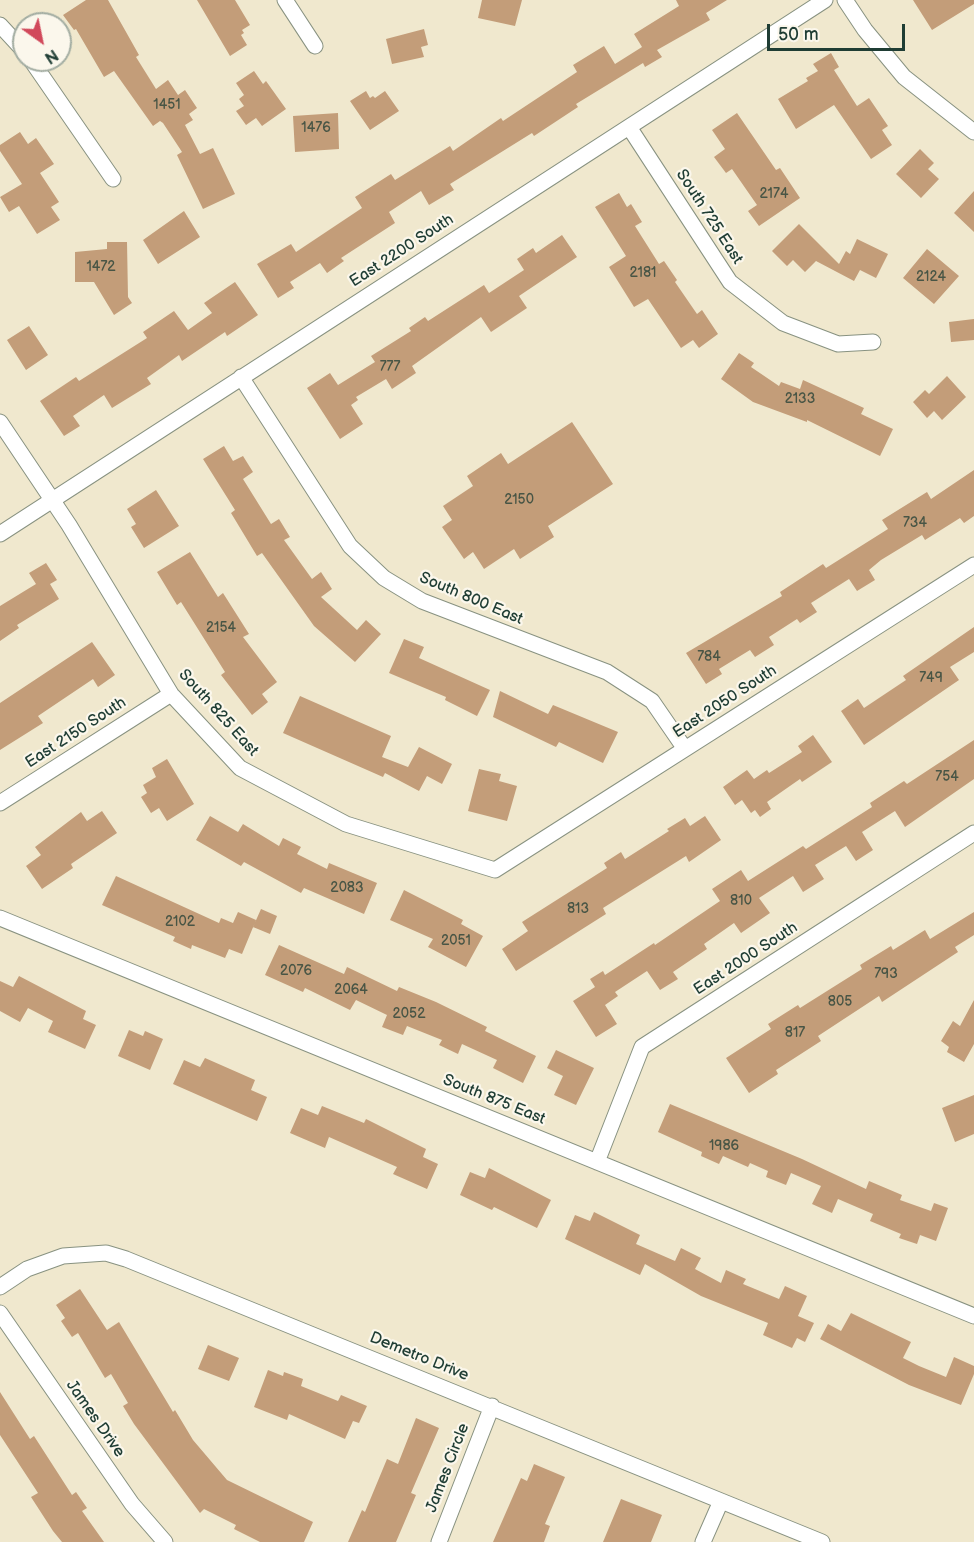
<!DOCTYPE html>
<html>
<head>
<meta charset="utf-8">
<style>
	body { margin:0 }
	#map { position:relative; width:974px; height:1542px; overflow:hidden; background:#f0e8ce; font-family:"Balsamiq Sans",sans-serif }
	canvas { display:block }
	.north { position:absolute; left:12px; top:12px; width:60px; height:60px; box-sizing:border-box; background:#fbf7ec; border:2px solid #a3ada2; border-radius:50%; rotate:147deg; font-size:16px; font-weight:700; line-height:24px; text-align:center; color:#1f3d34 }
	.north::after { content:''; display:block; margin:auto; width:21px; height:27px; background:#d1495b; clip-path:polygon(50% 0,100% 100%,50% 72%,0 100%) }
	.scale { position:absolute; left:767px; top:24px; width:138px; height:27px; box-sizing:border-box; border:3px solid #1f3d34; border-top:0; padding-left:8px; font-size:18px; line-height:21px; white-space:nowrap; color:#1f3d34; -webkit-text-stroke:4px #fbf7ec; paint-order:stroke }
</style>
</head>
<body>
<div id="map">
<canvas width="974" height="1542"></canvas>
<div class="north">N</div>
<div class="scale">50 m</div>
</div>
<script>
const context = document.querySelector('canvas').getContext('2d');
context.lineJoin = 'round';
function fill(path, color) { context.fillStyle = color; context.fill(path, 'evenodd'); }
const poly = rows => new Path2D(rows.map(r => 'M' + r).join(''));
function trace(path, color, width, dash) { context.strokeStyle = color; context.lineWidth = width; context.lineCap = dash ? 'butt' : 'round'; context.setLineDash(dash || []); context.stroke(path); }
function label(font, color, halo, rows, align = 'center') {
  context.font = font + ' "Balsamiq Sans",sans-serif'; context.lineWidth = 4.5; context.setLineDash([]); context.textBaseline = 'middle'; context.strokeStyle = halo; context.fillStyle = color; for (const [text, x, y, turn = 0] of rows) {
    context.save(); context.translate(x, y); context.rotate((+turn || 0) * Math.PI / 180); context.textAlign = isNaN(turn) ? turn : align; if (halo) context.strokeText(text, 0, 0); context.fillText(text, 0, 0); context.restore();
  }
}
fill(poly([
	[86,0,108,0,139,55,136,57,156,89,168,80,178,95,185,90,197,108,189,114,193,120,185,125,200,154,213,148,235,194,203,209,177,155,182,152,163,123,160,121,153,126,114,71,104,77,76,29,74,30,63,15],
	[197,0,235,0,250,25,242,30,244,33,241,35,247,45,230,56],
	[482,0,522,0,515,26,478,18],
	[676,0,727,0,706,13,710,20,657,50,662,57,645,67,643,63,576,104,578,107,534,136,532,133,450,184,454,190,429,205,421,191,389,212,395,223,341,258,344,261,327,273,320,263,290,282,294,288,278,298,257,264,291,244,296,252,362,208,355,197,391,174,395,180,450,146,453,151,501,118,503,121,577,72,573,65,604,46,615,64,642,47,634,34,679,6],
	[913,0,974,0,974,4,932,30],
	[424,29,428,45,421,47,424,57,392,64,386,39],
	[831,53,839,67,834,70,857,106,869,98,888,126,882,130,892,145,871,159,834,105,796,129,778,99,808,81,806,78,818,71,813,64],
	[254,71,263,84,266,81,286,109,262,126,256,118,246,125,236,111,244,106,239,99,244,95,236,83],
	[366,91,370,98,373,96,375,98,385,91,399,111,370,130,350,101],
	[338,113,339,149,295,152,293,116],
	[737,113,776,170,780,168,800,198,759,226,748,211,757,205,732,169,726,173,714,157,725,149,712,130],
	[20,132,28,144,36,138,54,164,40,173,59,202,51,207,60,220,37,234,19,206,9,212,0,197,22,184,0,151,0,145],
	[920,149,934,163,928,169,939,179,921,198,896,174],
	[974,191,974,232,954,213],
	[619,193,627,207,631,204,642,222,635,226,659,264,664,261,677,280,675,282,697,314,702,310,718,334,699,348,693,340,681,348,648,299,634,307,609,267,626,256,595,207],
	[184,211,200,237,158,264,143,240],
	[799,224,839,264,846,251,850,254,857,239,888,254,876,278,860,270,854,281,816,261,805,272,793,260,787,266,772,251],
	[562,235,577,257,519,296,527,308,491,332,481,317,412,366,416,373,392,389,386,379,356,397,358,400,351,405,363,424,340,439,307,388,330,373,338,385,375,362,371,356,411,331,409,328,425,317,428,321,484,285,489,293,524,270,517,259,533,248,536,253],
	[107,242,127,242,128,297,132,303,114,315,94,282,75,282,75,252,107,249],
	[927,249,959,276,934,304,903,278],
	[235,282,258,315,227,336,225,332,182,361,179,355,147,378,151,384,112,408,104,395,73,416,80,426,64,436,40,401,76,377,79,381,147,338,143,332,174,311,188,330,212,313,204,303],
	[974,319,974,340,951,342,949,322],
	[29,326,48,355,26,370,7,340],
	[739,353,754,363,751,367,779,386,781,382,800,389,803,380,864,408,861,414,893,429,880,456,807,420,807,422,753,402,721,379],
	[947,376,966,397,942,420,934,411,927,418,913,402,925,390,929,394],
	[572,422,613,484,548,526,554,537,520,559,514,549,484,569,473,552,464,559,442,527,452,520,443,506,473,486,467,476,501,453,508,464],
	[224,446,233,461,243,456,253,472,243,479,271,524,279,519,290,537,284,540,312,579,321,572,332,589,321,597,357,630,366,620,381,634,355,662,314,626,262,553,257,556,231,513,235,510,203,459],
	[974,470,974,516,964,523,960,518,925,540,922,535,881,560,869,570,875,580,857,591,849,579,811,603,817,612,800,623,797,619,769,637,774,645,755,657,750,650,719,669,722,674,706,684,686,653,782,596,780,592,823,564,826,568,888,529,882,520,927,492,931,499],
	[156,490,179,526,144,548,131,527,136,524,127,509],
	[190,552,218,597,223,593,249,634,243,637,277,682,262,694,268,702,252,715,221,675,225,672,181,602,177,605,157,572],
	[46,563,57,580,50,584,59,599,17,625,19,628,0,641,0,606,36,584,29,573],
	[974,627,974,652,950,667,959,680,864,745,841,711,858,699,864,708,906,680,903,676],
	[404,639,424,647,419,658,490,690,477,716,445,700,446,697,389,673],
	[92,642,115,675,98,687,93,679,38,716,43,723,0,750,0,703],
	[500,691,548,714,553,705,618,732,603,763,559,742,556,747,493,717],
	[300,696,391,736,382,757,408,767,419,747,452,764,442,784,427,776,419,791,385,773,383,777,283,733],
	[813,735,832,762,802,782,800,779,767,802,771,809,760,817,755,810,751,813,742,800,735,805,723,787,747,770,754,779,767,770,769,773,802,752,798,746],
	[974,740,974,779,905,827,895,811,862,832,873,850,856,861,846,846,815,865,824,879,803,892,793,876,759,898,770,913,741,933,734,923,704,944,707,949,673,972,678,979,660,990,647,971,615,992,618,996,605,1005,617,1024,596,1037,573,1001,595,987,590,979,603,971,605,975,654,943,655,945,720,901,712,889,741,870,748,881,803,846,806,849,872,807,870,803,904,781,907,784],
	[167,759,194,804,167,821,159,808,151,813,141,797,147,793,143,785,156,777,152,768],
	[479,769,501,774,499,781,517,786,507,821,468,811],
	[102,811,117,833,71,864,73,868,42,889,26,866,41,855,35,847,81,812,87,821],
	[210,816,238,832,243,824,279,846,283,838,301,847,297,854,327,869,329,863,377,883,364,914,304,888,301,893,244,862,241,866,196,840],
	[705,816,721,840,689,862,686,856,603,908,606,914,516,971,502,949,528,931,522,922,607,868,604,863,621,852,625,859,669,831,667,829,685,818,690,826],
	[116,876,219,923,221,918,233,923,238,912,256,920,242,954,229,949,225,958,192,945,191,949,173,941,175,937,102,905],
	[404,890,463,920,461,924,483,936,466,967,428,947,433,939,390,920],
	[261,909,277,916,270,934,253,927],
	[974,912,974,935,955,947,958,952,882,1002,879,996,818,1036,821,1041,776,1070,778,1074,749,1093,726,1058,771,1029,768,1024,798,1005,800,1008,862,969,860,965,891,946,893,950,925,930,930,939],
	[279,945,344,974,347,967,397,991,399,987,436,1002,487,1027,485,1031,536,1056,523,1083,493,1068,497,1060,462,1044,458,1054,439,1045,442,1040,407,1026,403,1035,382,1027,387,1015,356,1000,350,1010,305,988,303,992,265,975],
	[19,976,86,1011,83,1019,96,1025,85,1049,48,1032,53,1021,28,1008,20,1022,0,1011,0,981,13,987],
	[974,1000,974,1044,964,1062,947,1052,949,1047,941,1041,953,1021,960,1026],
	[129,1030,143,1036,145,1031,163,1039,150,1070,118,1056],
	[556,1050,594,1068,576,1105,554,1095,563,1076,547,1068],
	[205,1058,255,1080,251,1090,267,1097,257,1121,173,1084,184,1060,200,1067],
	[974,1095,974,1134,955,1142,942,1108],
	[670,1104,802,1159,866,1189,869,1181,902,1195,900,1200,931,1211,934,1203,948,1208,936,1241,920,1235,917,1244,899,1238,901,1234,870,1221,873,1214,838,1199,832,1213,812,1204,821,1186,791,1173,786,1185,766,1177,768,1171,750,1163,748,1167,723,1156,719,1164,701,1156,702,1152,658,1132],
	[322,1106,364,1123,366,1119,426,1149,423,1157,438,1164,427,1189,393,1174,397,1167,329,1137,325,1148,290,1133,301,1108,318,1115],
	[489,1168,551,1200,537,1228,494,1207,492,1210,460,1195,470,1172,485,1178],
	[594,1212,640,1235,636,1244,675,1261,681,1248,701,1258,695,1269,721,1283,726,1270,746,1279,743,1284,779,1299,785,1286,807,1296,798,1316,814,1323,805,1342,797,1338,792,1348,763,1335,768,1323,701,1296,645,1264,640,1275,565,1239,575,1215,590,1221],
	[80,1289,107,1330,119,1322,173,1412,175,1410,193,1440,227,1480,313,1522,304,1542,260,1542,234,1529,236,1525,204,1509,200,1513,134,1424,123,1406,128,1403,111,1374,105,1378,78,1333,72,1337,61,1321,65,1318,56,1305],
	[851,1313,911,1342,903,1358,919,1366,946,1377,954,1357,974,1366,974,1374,961,1405,909,1385,820,1339,828,1324,841,1331],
	[208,1345,239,1358,229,1381,198,1369],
	[268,1370,283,1376,284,1372,303,1379,301,1386,338,1401,341,1395,367,1406,359,1423,353,1421,345,1439,289,1414,287,1420,254,1407],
	[0,1392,30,1439,34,1436,72,1495,76,1492,87,1508,82,1511,104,1542,62,1542,53,1531,31,1497,38,1493,0,1435],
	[416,1418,439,1428,411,1493,416,1495,396,1542,348,1542,362,1510,365,1512,387,1459,398,1464],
	[534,1464,565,1477,545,1524,550,1526,544,1542,493,1542,521,1478,527,1481],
	[621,1499,662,1515,651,1542,603,1542]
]), '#c39d79');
const minor = poly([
	[285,0,315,46],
	[845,0,865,30,904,77,974,132],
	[0,25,24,51],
	[31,60,113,179],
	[629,127,730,282,783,323,838,344,873,342],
	[241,377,350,546,384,578,422,601,607,672,652,701,685,749],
	[0,422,69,525,171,694,240,768,346,824,495,870,974,565],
	[0,534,825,0],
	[0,803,171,694],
	[0,918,974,1316],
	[597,1162,642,1047,974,833],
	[0,1287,27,1269,63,1256,106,1253,126,1259,822,1542],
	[0,1313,132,1504,165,1542],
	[439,1542,492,1406],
	[703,1542,721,1501]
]);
trace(minor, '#889281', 17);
trace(minor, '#fff', 15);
label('14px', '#485545', null, [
	["1451",167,105],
	["1476",316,128],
	["2174",774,194],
	["1472",101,267],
	["2181",643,273],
	["2124",931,277],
	["777",390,367],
	["2133",800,399],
	["2150",519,500],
	["734",915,523],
	["2154",221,628],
	["784",709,657],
	["749",931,678],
	["754",947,777],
	["2083",347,888],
	["810",741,901],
	["813",578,909],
	["2102",180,922],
	["2051",456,941],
	["2076",296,971],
	["793",886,974],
	["2064",351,990],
	["805",840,1002],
	["2052",409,1014],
	["817",795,1033],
	["1986",724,1146]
]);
label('16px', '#1f3d34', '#fbf7ec', [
	["South 725 East",709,217,57],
	["East 2200 South",402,251,-33],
	["South 800 East",471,599,23],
	["East 2050 South",725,702,-33],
	["South 825 East",218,713,48],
	["East 2150 South",76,733,-33],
	["East 2000 South",746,959,-33],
	["South 875 East",494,1100,22],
	["Demetro Drive",419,1357,22],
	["James Drive",95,1419,55],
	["James Circle",448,1468,-69]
]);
</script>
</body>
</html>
